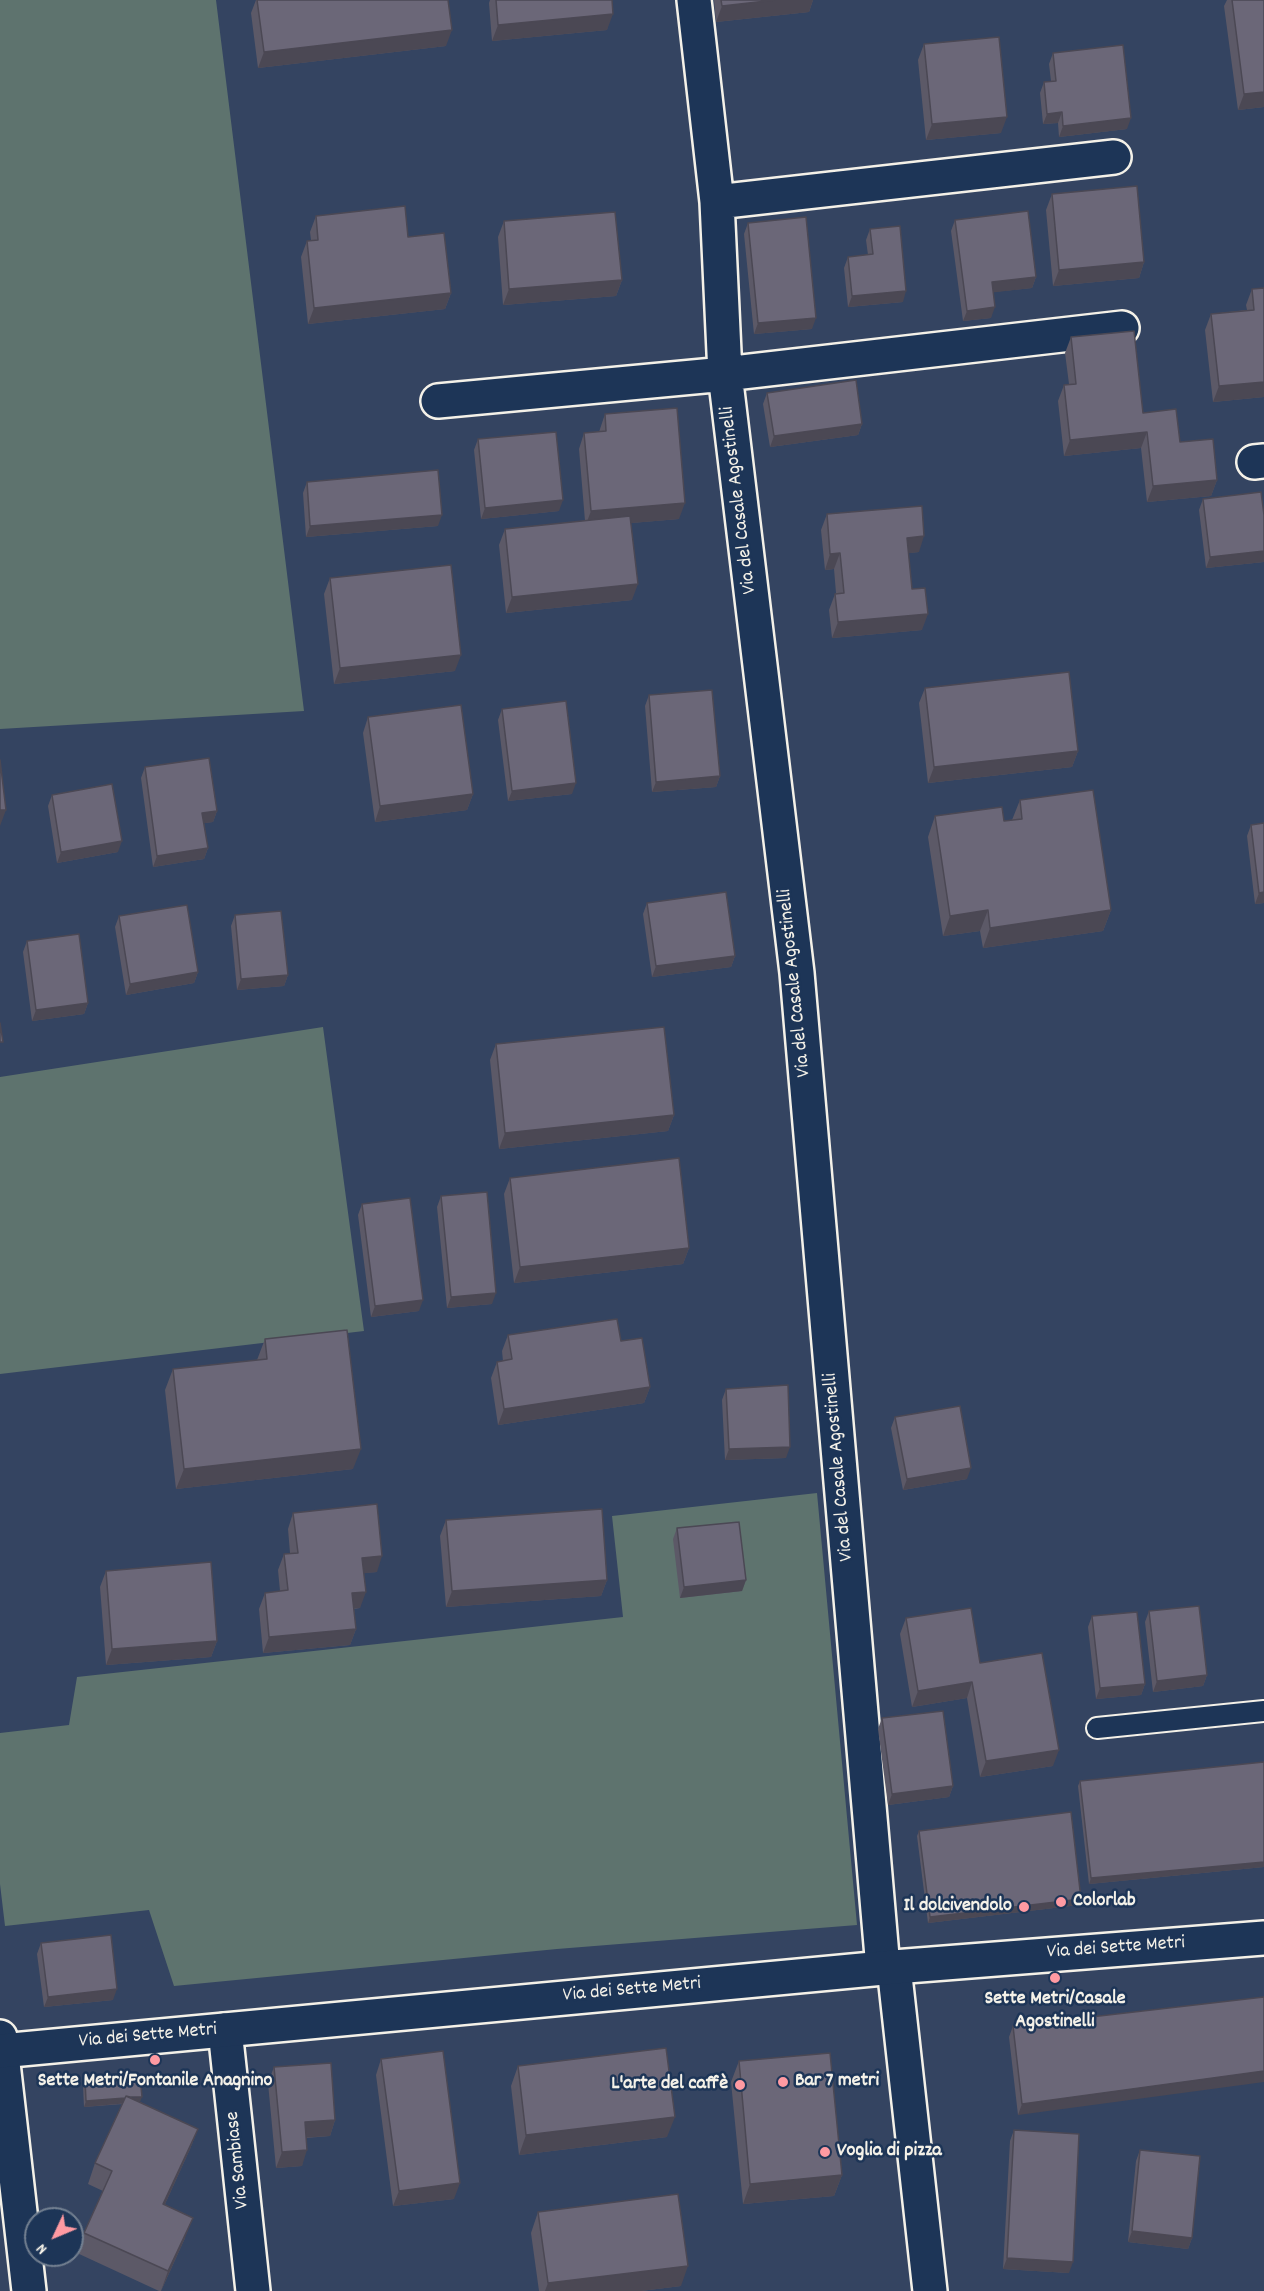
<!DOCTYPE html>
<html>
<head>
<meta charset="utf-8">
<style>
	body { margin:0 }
	#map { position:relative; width:1264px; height:2291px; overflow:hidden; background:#344461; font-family:Dekko,sans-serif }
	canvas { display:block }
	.north { position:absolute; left:24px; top:2207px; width:60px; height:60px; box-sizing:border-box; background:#1d3557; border:2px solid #738091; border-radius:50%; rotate:226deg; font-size:16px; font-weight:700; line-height:24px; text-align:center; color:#f4f1e8 }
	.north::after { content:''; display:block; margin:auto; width:21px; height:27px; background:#ff9aa2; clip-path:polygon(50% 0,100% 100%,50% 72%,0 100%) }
</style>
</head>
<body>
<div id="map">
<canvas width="1264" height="2291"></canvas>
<div class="north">N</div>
</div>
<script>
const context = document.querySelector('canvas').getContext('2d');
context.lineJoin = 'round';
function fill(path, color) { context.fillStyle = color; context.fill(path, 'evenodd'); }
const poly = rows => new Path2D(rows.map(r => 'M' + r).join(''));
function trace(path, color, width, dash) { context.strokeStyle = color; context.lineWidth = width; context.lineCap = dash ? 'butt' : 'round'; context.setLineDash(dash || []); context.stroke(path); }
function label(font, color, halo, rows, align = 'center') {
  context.font = font + ' Dekko,sans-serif'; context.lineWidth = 5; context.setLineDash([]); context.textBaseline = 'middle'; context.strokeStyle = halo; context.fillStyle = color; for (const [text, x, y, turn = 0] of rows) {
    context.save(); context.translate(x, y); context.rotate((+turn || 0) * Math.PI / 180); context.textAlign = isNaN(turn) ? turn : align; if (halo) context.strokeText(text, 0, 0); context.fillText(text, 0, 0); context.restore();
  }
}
fill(poly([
	[0,0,216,0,304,711,0,729],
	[323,1027,364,1331,0,1374,0,1077],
	[817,1493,857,1925,557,1949,174,1986,149,1910,5,1926,0,1884,0,1733,69,1725,77,1677,623,1617,612,1516]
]), '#5e736e');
const service = poly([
	[1097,1728,1264,1711]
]);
const minor = poly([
	[694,0,717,202,725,374,797,973,883,1968],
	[717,202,1114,157],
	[438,401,725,374,1122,328],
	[1254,462,1264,461],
	[894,1967,930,2291],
	[225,2030,253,2291],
	[0,2037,29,2291]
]);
const tertiary = poly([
	[0,2051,894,1967,1264,1938]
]);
trace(service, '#f4f1e8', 24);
trace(minor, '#f4f1e8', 38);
trace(tertiary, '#f4f1e8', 38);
trace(service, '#1d3557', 20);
trace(minor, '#1d3557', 33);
trace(tertiary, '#1d3557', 33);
fill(poly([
	[256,0,448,0,446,46,258,68,251,13],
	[490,0,612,0,607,30,492,41,489,3],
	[714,0,813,0,809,12,716,22],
	[1227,0,1264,0,1264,107,1238,110,1224,6],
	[924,44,1001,133,926,140,918,60],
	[1053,53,1127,129,1059,137,1058,123,1043,124,1040,93,1044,82,1051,81,1049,64],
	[1052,194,1144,262,1139,278,1053,286,1046,210],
	[316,216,451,293,445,309,308,324,301,257,307,241,311,240,310,232],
	[955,220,1036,277,1032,288,993,292,991,318,963,321,951,231],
	[504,221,622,280,616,296,503,305,498,237],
	[748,223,812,329,754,334,744,234],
	[870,229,903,302,848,307,844,268,848,257,868,255,866,240],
	[1264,288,1264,397,1213,402,1205,330,1211,314,1247,310,1246,305,1252,289],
	[1071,337,1143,413,1180,442,1217,480,1211,496,1147,502,1141,448,1064,456,1058,401,1064,385,1069,384,1065,353],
	[767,393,862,424,858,435,770,447,763,404],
	[605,414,679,519,631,523,632,600,506,613,499,545,505,529,585,521,579,449,584,433,599,432],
	[478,439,559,511,481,519,474,450],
	[307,482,438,526,306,537,303,493],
	[1203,499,1264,515,1264,562,1206,568,1199,510],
	[827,514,919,552,908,553,912,589,922,630,832,638,829,610,835,594,836,593,834,569,825,570,821,530],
	[330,578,455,671,334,684,324,594],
	[925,688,1078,751,1072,767,928,783,919,703],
	[649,695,720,776,716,787,652,792,645,706],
	[502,709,572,794,508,801,498,720],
	[368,717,473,794,467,810,375,822,363,733],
	[145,767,217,811,213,822,204,823,208,848,204,859,153,867,141,778],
	[52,795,118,852,57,863,48,806],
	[1020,800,1111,910,1103,931,983,948,980,931,943,936,928,837,935,816,1004,821,1012,820],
	[1251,825,1264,903,1255,904,1247,836],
	[647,903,735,956,731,967,652,977,643,914],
	[235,915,288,975,284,986,237,990,231,926],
	[119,916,198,972,194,983,126,995,115,927],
	[27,941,88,1003,84,1014,32,1021,23,952],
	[496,1044,674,1115,668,1131,499,1149,490,1060],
	[510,1178,689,1248,683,1264,514,1283,504,1194],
	[441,1196,492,1304,447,1308,437,1207],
	[362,1204,419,1311,371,1317,358,1215],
	[508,1335,650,1387,644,1403,498,1425,491,1378,497,1362,503,1361,502,1351],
	[265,1339,353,1469,176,1489,165,1390,173,1369,257,1360],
	[726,1389,786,1458,725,1460,722,1400],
	[895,1417,967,1479,903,1490,891,1428],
	[293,1513,377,1572,364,1573,360,1608,354,1609,356,1629,350,1645,263,1653,259,1609,265,1593,280,1591,278,1570,284,1554,290,1553,288,1529],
	[446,1520,607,1580,601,1596,446,1607,440,1536],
	[677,1528,746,1580,742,1591,680,1598,673,1539],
	[106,1571,217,1641,211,1657,106,1665,100,1587],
	[1149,1611,1207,1675,1203,1686,1153,1692,1145,1622],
	[1092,1616,1145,1684,1141,1695,1096,1699,1088,1627],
	[906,1618,980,1663,1053,1766,980,1777,967,1698,912,1707,900,1634],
	[882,1718,953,1786,949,1797,888,1805,878,1729],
	[1264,1762,1264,1867,1089,1884,1078,1786,1080,1781],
	[919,1831,1081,1899,1079,1905,928,1923,917,1836],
	[41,1943,113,2000,44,2007,37,1954],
	[1264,1997,1018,2115,1009,2037,1013,2026],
	[381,2059,454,2199,393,2206,376,2075],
	[739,2061,842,2175,834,2196,743,2204,731,2082],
	[518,2066,667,2137,519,2155,511,2086],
	[274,2067,335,2120,330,2136,306,2138,302,2166,276,2168,268,2083],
	[85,2080,140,2102,198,2129,190,2149,165,2204,185,2238,161,2291,159,2291,77,2253,84,2233,103,2191,88,2184,95,2163,123,2104,84,2107,83,2086],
	[1014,2130,1069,2273,1003,2269,1010,2141],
	[1140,2150,1192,2238,1188,2249,1128,2242,1136,2161],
	[538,2212,681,2286,641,2291,539,2291,531,2233]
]), '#5c5967');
fill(poly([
	[775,0,813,0,809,12,716,22,722,6],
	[613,14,607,30,492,41,498,25],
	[452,30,446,46,258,68,264,52],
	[1264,92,1264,107,1238,110,1244,94],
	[1062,112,1058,123,1043,124,1047,114],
	[1007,117,1001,133,926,140,932,124],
	[1131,118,1127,129,1059,137,1063,126],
	[1144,262,1139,278,1053,286,1059,270],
	[1036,277,1032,288,988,293,992,282],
	[622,280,616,296,503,305,509,289],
	[906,291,903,302,848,307,852,296],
	[451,293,445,309,308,324,314,308],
	[995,307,991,318,963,321,967,311],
	[816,318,812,329,754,334,758,323],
	[1264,382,1264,397,1213,402,1219,386],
	[862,424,858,435,770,447,774,436],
	[1147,432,1141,448,1064,456,1070,440],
	[1217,480,1211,496,1147,502,1153,486],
	[563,500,559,511,481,519,485,508],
	[685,503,679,519,585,527,591,511],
	[442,515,438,526,306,537,310,526],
	[924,536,919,552,901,554,907,538],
	[1264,551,1264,562,1206,568,1210,557],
	[840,553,834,569,825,570,830,554],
	[638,584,632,600,506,613,512,597],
	[928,614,922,630,832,638,838,622],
	[461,655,455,671,334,684,340,668],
	[1078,751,1072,767,928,783,934,767],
	[720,776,716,787,652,792,656,782],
	[576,783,572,794,508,801,512,791],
	[473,794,467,810,375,822,380,806],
	[0,810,6,810,0,826],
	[217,811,213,822,198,824,202,813],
	[122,841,118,852,57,863,61,852],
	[208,848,204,859,153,867,157,856],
	[1264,892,1264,903,1255,904,1259,893],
	[988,910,980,931,943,936,950,916],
	[1111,910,1103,931,983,948,990,928],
	[735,956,731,967,652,977,656,966],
	[198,972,194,983,126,995,130,984],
	[288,975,284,986,237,990,241,979],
	[88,1003,84,1014,32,1021,36,1010],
	[674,1115,668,1131,499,1149,505,1133],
	[689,1248,683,1264,514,1283,520,1267],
	[496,1293,492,1304,447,1308,451,1297],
	[423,1300,419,1311,371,1317,375,1306],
	[650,1387,644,1403,498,1425,504,1409],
	[790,1447,786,1458,725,1460,729,1449],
	[361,1449,353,1469,176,1489,184,1469],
	[971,1468,967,1479,903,1490,907,1479],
	[382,1556,377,1572,356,1574,362,1558],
	[607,1580,601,1596,446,1607,452,1591],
	[746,1580,742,1591,680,1598,684,1587],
	[366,1592,360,1608,346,1609,352,1593],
	[356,1629,350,1645,263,1653,269,1637],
	[217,1641,211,1657,106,1665,112,1649],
	[1207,1675,1203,1686,1153,1692,1157,1681],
	[972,1682,967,1698,912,1707,918,1691],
	[1145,1684,1141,1695,1096,1699,1100,1688],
	[1059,1750,1053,1766,980,1777,986,1761],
	[953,1786,949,1797,888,1805,892,1794],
	[1264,1862,1264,1867,1089,1884,1091,1878],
	[1081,1899,1079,1905,928,1923,930,1917],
	[117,1989,113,2000,44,2007,48,1997],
	[1264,2071,1264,2082,1018,2115,1022,2104],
	[142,2097,140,2102,84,2107,86,2101],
	[675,2117,667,2137,519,2155,526,2135],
	[335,2120,330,2136,299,2138,305,2122],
	[198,2129,190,2149,156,2224,163,2204],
	[307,2150,302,2166,276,2168,282,2152],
	[842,2175,834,2196,743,2204,750,2184],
	[460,2183,454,2199,393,2206,399,2191],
	[193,2218,185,2238,161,2291,168,2271],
	[1132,2231,1192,2238,1188,2249,1128,2242],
	[1007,2258,1073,2262,1069,2273,1003,2269],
	[688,2266,681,2286,641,2291,545,2291,548,2283]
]), '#4b4854');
const building = poly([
	[257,0,448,0,452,30,264,52,257,0],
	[496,0,612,0,613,14,498,25,496,0],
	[721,0,775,0,722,6,721,0],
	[1232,0,1264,0,1264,92,1244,94,1232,0],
	[999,37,1007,117,932,124,924,44,999,37],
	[1123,45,1131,118,1063,126,1062,112,1047,114,1044,82,1056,81,1053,53,1123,45],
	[1137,186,1144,262,1059,270,1052,194,1137,186],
	[405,206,408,237,444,233,451,293,314,308,307,241,318,240,316,216,405,206],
	[1028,211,1036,277,992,282,995,307,967,311,955,220,1028,211],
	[615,212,622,280,509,289,504,221,615,212],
	[806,217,816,318,758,323,748,223,806,217],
	[900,226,906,291,852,296,848,257,873,254,870,229,900,226],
	[1264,288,1264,382,1219,386,1211,314,1254,310,1252,289,1264,288],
	[1134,331,1143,413,1176,409,1180,442,1213,439,1217,480,1153,486,1147,432,1070,440,1064,385,1076,384,1071,337,1134,331],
	[856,380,862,424,774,436,767,393,856,380],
	[677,408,685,503,591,511,584,433,606,431,605,414,677,408],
	[556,432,563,500,485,508,478,439,556,432],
	[438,470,442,515,310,526,307,482,438,470],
	[1261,492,1264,515,1264,551,1210,557,1203,499,1261,492],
	[922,506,924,536,907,538,912,589,925,588,928,614,838,622,835,594,844,593,840,553,830,554,827,514,922,506],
	[630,516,638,584,512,597,505,529,630,516],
	[451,565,461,655,340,668,330,578,451,565],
	[1069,672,1078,751,934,767,925,688,1069,672],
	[712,690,720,776,656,782,649,695,712,690],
	[566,701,576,783,512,791,502,709,566,701],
	[461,705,473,794,380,806,368,717,461,705],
	[209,758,217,811,202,813,208,848,157,856,145,767,209,758],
	[0,760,6,810,0,810,0,760],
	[112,784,122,841,61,852,52,795,112,784],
	[1093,790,1111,910,990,928,988,910,950,916,935,816,1002,807,1004,821,1022,819,1020,800,1093,790],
	[1264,823,1264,892,1259,893,1251,825,1264,823],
	[726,892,735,956,656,966,647,903,726,892],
	[187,905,198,972,130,984,119,916,187,905],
	[281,911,288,975,241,979,235,915,281,911],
	[79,934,88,1003,36,1010,27,941,79,934],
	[0,1023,3,1042,0,1042,0,1023],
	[664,1027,674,1115,505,1133,496,1044,664,1027],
	[679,1158,689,1248,520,1267,510,1178,679,1158],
	[487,1192,496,1293,451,1297,441,1196,487,1192],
	[410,1198,423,1300,375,1306,362,1204,410,1198],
	[617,1319,621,1341,642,1338,650,1387,504,1409,497,1362,512,1359,508,1335,617,1319],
	[347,1330,361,1449,184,1469,173,1369,267,1359,265,1339,347,1330],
	[788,1385,790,1447,729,1449,726,1389,788,1385],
	[960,1406,971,1468,907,1479,895,1417,960,1406],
	[377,1504,382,1556,362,1558,366,1592,352,1593,356,1629,269,1637,265,1593,288,1590,284,1554,298,1553,293,1513,377,1504],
	[602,1509,607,1580,452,1591,446,1520,602,1509],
	[739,1522,746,1580,684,1587,677,1528,739,1522],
	[211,1562,217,1641,112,1649,106,1571,211,1562],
	[1199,1606,1207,1675,1157,1681,1149,1611,1199,1606],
	[971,1608,980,1663,1042,1653,1059,1750,986,1761,972,1682,918,1691,906,1618,971,1608],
	[1137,1612,1145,1684,1100,1688,1092,1616,1137,1612],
	[943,1711,953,1786,892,1794,882,1718,943,1711],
	[1264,1762,1264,1862,1091,1878,1080,1781,1264,1762],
	[1071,1812,1081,1899,930,1917,919,1831,1071,1812],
	[111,1935,117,1989,48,1997,41,1943,111,1935],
	[1264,1997,1264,2071,1022,2104,1013,2026,1264,1997],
	[666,2048,675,2117,526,2135,518,2066,666,2048],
	[443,2051,460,2183,399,2191,381,2059,443,2051],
	[830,2053,842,2175,750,2184,739,2061,830,2053],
	[331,2063,335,2120,305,2122,307,2150,282,2152,274,2067,331,2063],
	[140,2076,142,2097,130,2097,126,2096,125,2098,86,2101,85,2080,140,2076],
	[126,2096,198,2129,163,2204,193,2218,168,2271,84,2233,112,2171,95,2163,126,2096],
	[1014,2130,1079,2134,1073,2262,1007,2258,1014,2130],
	[1140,2150,1200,2156,1192,2238,1132,2231,1140,2150],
	[678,2194,688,2266,548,2283,538,2212,678,2194]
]);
fill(building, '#6b6778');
trace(building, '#4b4854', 1.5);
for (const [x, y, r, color] of [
	[1061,1902,6,"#ff9aa2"],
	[1024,1907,6,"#ff9aa2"],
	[1055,1978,6,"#ff9aa2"],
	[155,2060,6,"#ff9aa2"],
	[783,2082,6,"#ff9aa2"],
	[740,2085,6,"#ff9aa2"],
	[825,2152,6,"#ff9aa2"]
]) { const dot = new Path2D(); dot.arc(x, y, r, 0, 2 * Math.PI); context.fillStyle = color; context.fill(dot); trace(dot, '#1d3557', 2); }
label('20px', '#f4f1e8', '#1d3557', [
	["Via del Casale Agostinelli",740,500,-97],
	["Via del Casale Agostinelli",796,983,-96],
	["Via del Casale Agostinelli",840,1467,-95],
	["Via dei Sette Metri",1116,1949,-4],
	["Via dei Sette Metri",632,1991,-5],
	["Via dei Sette Metri",148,2037,-5],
	["Via Sambiase",239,2160,-96]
]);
label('bold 20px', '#f4f1e8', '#1d3557', [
	["Colorlab",1073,1902],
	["Il dolcivendolo",1012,1907,"right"],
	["Sette Metri/Casale",1055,2000,"center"],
	["Agostinelli",1055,2023,"center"],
	["Sette Metri/Fontanile Anagnino",155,2082,"center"],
	["Bar 7 metri",795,2082],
	["L'arte del caffè",728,2085,"right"],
	["Voglia di pizza",837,2152]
], 'left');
</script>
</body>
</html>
